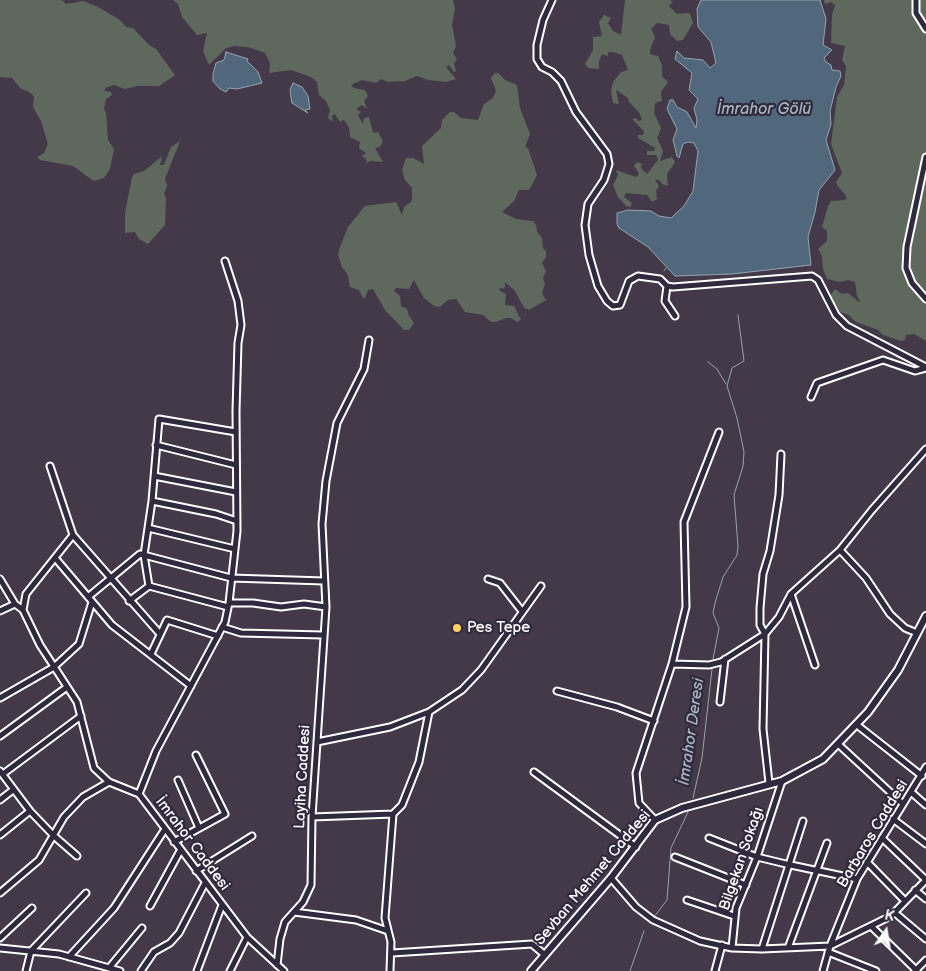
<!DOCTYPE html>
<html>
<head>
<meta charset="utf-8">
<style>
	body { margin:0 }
	#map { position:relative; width:926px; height:971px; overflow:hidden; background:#433949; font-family:"Balsamiq Sans",sans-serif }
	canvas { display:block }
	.north { position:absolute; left:861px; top:906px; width:50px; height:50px; -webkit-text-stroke:4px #2f2a3d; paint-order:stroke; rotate:13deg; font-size:14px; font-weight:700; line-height:20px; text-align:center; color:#fff }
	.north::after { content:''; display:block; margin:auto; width:18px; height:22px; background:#fff; clip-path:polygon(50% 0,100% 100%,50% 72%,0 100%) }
</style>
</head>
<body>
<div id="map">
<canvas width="926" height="971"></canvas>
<div class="north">K</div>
</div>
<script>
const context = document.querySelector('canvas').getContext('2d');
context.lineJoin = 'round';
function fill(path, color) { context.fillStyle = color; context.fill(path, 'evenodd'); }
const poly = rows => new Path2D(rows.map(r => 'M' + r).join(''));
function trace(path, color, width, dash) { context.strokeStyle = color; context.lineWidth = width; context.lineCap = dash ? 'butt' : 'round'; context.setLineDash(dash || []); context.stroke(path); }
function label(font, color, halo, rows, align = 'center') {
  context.font = font + ' "Balsamiq Sans",sans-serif'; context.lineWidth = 4.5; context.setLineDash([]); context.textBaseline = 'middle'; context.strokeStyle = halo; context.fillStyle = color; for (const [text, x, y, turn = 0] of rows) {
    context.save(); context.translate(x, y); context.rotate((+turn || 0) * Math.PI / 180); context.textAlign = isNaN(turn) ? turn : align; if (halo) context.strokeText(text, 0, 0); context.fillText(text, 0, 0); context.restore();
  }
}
fill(poly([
	[0,0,62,0,66,4,83,1,98,7,120,20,126,27,133,28,149,45,156,49,175,75,159,86,137,86,125,89,114,85,105,88,105,91,111,92,112,95,106,99,104,109,106,113,108,140,114,149,110,169,104,178,94,181,73,166,40,160,37,157,44,153,48,144,41,121,33,107,34,97,31,93,20,88,12,78,0,77],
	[173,0,453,0,455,9,452,25,456,46,453,53,457,59,454,64,456,71,454,72,449,65,446,67,456,79,446,82,428,80,417,76,405,81,388,82,381,79,376,83,362,80,351,85,354,88,365,90,368,96,364,101,367,109,362,105,356,109,361,112,358,115,363,124,364,118,369,117,373,133,378,132,383,141,380,147,375,148,383,162,370,161,366,164,367,160,362,156,366,153,359,148,360,142,350,137,349,128,345,121,343,120,340,122,335,114,332,116,333,122,328,118,330,110,326,101,319,95,317,82,311,77,291,70,269,73,270,63,265,53,248,47,234,46,226,48,209,65,203,51,207,33,197,35,182,17,178,4],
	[625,0,670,0,673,2,669,6,677,14,690,13,693,23,683,40,677,41,670,34,669,25,657,23,651,29,655,37,650,50,650,54,658,56,662,65,662,76,668,82,661,92,662,101,655,103,654,113,661,128,657,138,663,151,660,161,672,157,675,162,667,174,668,186,662,184,659,180,655,180,659,186,656,190,657,199,652,202,647,195,626,193,624,197,632,203,630,207,626,206,618,197,613,185,618,175,616,170,636,177,639,174,634,166,637,162,642,164,641,168,647,174,658,160,656,155,647,155,647,151,654,151,655,148,638,138,638,135,643,135,644,131,632,119,636,118,638,121,642,120,639,112,629,102,628,98,616,90,619,104,613,103,611,91,613,82,621,72,628,70,622,55,613,52,608,52,608,56,602,54,599,61,599,69,588,68,585,64,593,50,593,37,602,36,599,22,604,15,611,18,608,23,613,31,621,35],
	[824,0,926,0,926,341,914,334,906,335,905,340,901,341,883,335,878,330,856,322,849,315,840,312,830,296,835,289,842,294,848,293,859,302,860,301,857,296,855,282,848,280,840,282,827,279,823,269,822,256,818,249,827,241,827,231,822,227,828,206,831,201,845,200,847,197,837,185,836,182,842,173,831,144,837,97,844,85,846,66,842,60,845,46,831,43,832,15,835,5,831,2,825,4],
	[495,73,498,73,505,80,517,85,520,108,530,134,525,147,528,148,537,175,529,190,519,190,514,201,502,212,516,219,533,221,536,225,537,232,542,238,543,248,546,251,546,257,542,263,546,271,543,278,545,284,542,293,546,300,529,310,524,308,515,291,505,282,505,287,503,289,500,288,499,290,506,294,505,305,514,306,521,320,517,322,511,318,506,318,496,322,491,322,483,315,465,312,456,299,448,300,440,307,434,306,424,298,414,280,409,289,396,288,394,291,400,296,401,306,407,309,409,316,414,323,409,330,404,330,385,310,373,289,368,290,365,298,363,298,359,290,350,287,348,275,342,267,338,255,340,247,348,227,365,206,396,202,402,215,404,207,411,202,412,199,412,188,405,180,402,170,406,158,413,158,424,164,422,146,441,128,442,120,450,112,454,112,461,118,478,120,484,104,493,98,496,91,491,78],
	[180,141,165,179,167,186,164,194,166,198,165,225,148,244,139,239,135,232,125,233,125,213,132,177,134,174,144,171,160,158,162,157,160,165,164,165,171,147]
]), '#5f685c');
const water = poly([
	[701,0,820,0,826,19,823,45,832,50,824,58,826,62,831,65,832,70,840,71,841,76,836,87,830,111,831,124,826,140,835,170,819,190,815,212,808,237,811,265,732,274,675,276,648,247,619,228,617,224,617,213,628,210,651,211,659,216,671,218,684,206,693,191,698,151,694,143,688,142,683,144,679,158,677,156,673,140,677,129,667,109,670,100,673,100,677,107,687,112,696,128,697,120,694,108,698,99,689,90,692,73,675,59,677,51,684,58,703,60,710,68,716,63,711,42,698,27,697,9,701,0],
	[226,52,248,59,247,61,258,72,262,83,237,89,229,88,226,92,220,89,213,81,213,74,216,63,224,60,226,52],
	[293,83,302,87,308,96,310,109,305,110,308,113,292,103,290,90,293,83]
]);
fill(water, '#51687c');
trace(water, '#97a4b0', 1);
trace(poly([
	[664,271,666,268],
	[708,362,717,369,726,384],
	[713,659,719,628,713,613,715,603,723,577,737,555,738,546,734,495,743,466,744,452,737,418,727,386,732,368,744,361,738,315],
	[693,798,702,758,712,669],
	[654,917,667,900,671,848,688,812],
	[630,971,644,931]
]), '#97a4b0', 1);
const minor = poly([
	[552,0,543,20,537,45,537,59,542,67,552,72,561,81,576,112,607,154,609,164,604,180,588,204,585,225,589,255,598,286,607,301,613,306,620,305,629,281,638,276,660,279,667,286,673,287,812,276,818,280,836,315,847,326,926,367],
	[916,0,916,13,926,29],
	[926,157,907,247,906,268,912,283,926,299],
	[667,286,665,301,675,316],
	[811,397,817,383,883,360,915,371,926,368],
	[156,445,236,465],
	[50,466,73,535,160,634],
	[154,476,236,492],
	[152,501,216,514,237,521],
	[148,528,235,549],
	[840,550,866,578,890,614,905,628,917,633],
	[56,559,112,625,191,686],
	[0,579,15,604,23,610,40,645,77,702,94,768,109,782,139,794,247,937,284,971],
	[488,579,500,583,521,610],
	[149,586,144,555,152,501,159,419,236,432],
	[791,594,815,665],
	[88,597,140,554,231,578,324,581],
	[129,601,149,586,228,607],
	[229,603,253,603,281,607,304,604,326,607],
	[23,610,26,594,73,535],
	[0,611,15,604],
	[222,627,241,633,323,635],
	[151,654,167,620,218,636],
	[672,664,709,665,721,662,765,634,779,617,791,594,840,550,872,510,926,449],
	[557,691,617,707,654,721],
	[0,698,54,667,79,644,92,602],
	[720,702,725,659],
	[857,725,922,776],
	[0,736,67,687],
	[317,742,390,727,429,712,462,690,481,670,541,586],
	[838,744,903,804],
	[0,771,30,811,54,836,77,856],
	[534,772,636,847],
	[3,774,81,716],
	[178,780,199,828],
	[769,783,763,729,765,634,760,625,760,608,763,574,770,551,779,495,781,454],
	[911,792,926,805],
	[139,794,156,751,225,622,229,603,237,531,236,411,238,343,241,325,238,301,225,261],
	[0,800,13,790],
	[312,817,393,814],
	[893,819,926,844],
	[655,820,639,803,636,773,672,664,686,607,684,522,719,432],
	[0,835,30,811],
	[709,838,757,857,786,864,857,879],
	[882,838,926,880],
	[174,842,225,814,196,755],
	[675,857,746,885],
	[867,862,905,901],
	[196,871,252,836],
	[611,878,636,907,653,920,700,941,732,948,762,949,830,946,891,916,926,880],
	[915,890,926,899],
	[0,893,39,860,64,817,83,797,109,782],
	[687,900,734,916],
	[150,906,180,851],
	[294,912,356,920,388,931],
	[895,913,926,939],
	[872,927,917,971],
	[0,938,32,908],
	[0,948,59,954,120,971],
	[732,948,736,908,757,857,782,781],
	[788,948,827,843],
	[762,949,803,821],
	[828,952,876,971],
	[392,953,532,944,545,955],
	[69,957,114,908,165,829],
	[277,965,280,939,285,922,303,902,311,885,312,817,326,607,322,524,326,481,337,423,364,369,369,340],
	[109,968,142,928],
	[26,971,31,951,86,893],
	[141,971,154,952,170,943,179,933,205,883],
	[197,971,222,905],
	[230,971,247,937],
	[390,971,391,942,385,918,393,814,402,805,419,762,429,712],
	[715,971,722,945],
	[823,971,830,946,857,879,926,767],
	[915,971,926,960]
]);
const major = poly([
	[531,971,611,878,655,820,682,808,782,781,823,759,868,712,898,670,926,616]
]);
trace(minor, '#fff', 9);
trace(major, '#fff', 10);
trace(minor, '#2f2a3d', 5);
trace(major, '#2f2a3d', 6);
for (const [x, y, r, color] of [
	[457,628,5,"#ffd166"]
]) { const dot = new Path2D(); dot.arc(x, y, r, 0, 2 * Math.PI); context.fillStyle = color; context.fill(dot); trace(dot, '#2f2a3d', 2); }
label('15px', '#fff', '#2f2a3d', [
	["Pes Tepe",467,628]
], 'left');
label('15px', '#fff', '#2f2a3d', [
	["Layiha Caddesi",303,777,-87],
	["Barbaros Caddesi",873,834,-59],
	["İmrahor Caddesi",192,844,53],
	["Bilgekan Sokağı",742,859,-71],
	["Sevban Mehmet Caddesi",593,878,-50]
]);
label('italic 16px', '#a8b4be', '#2f2a3d', [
	["İmrahor Gölü",764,110],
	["İmrahor Deresi",692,732,-82]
]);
</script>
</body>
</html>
